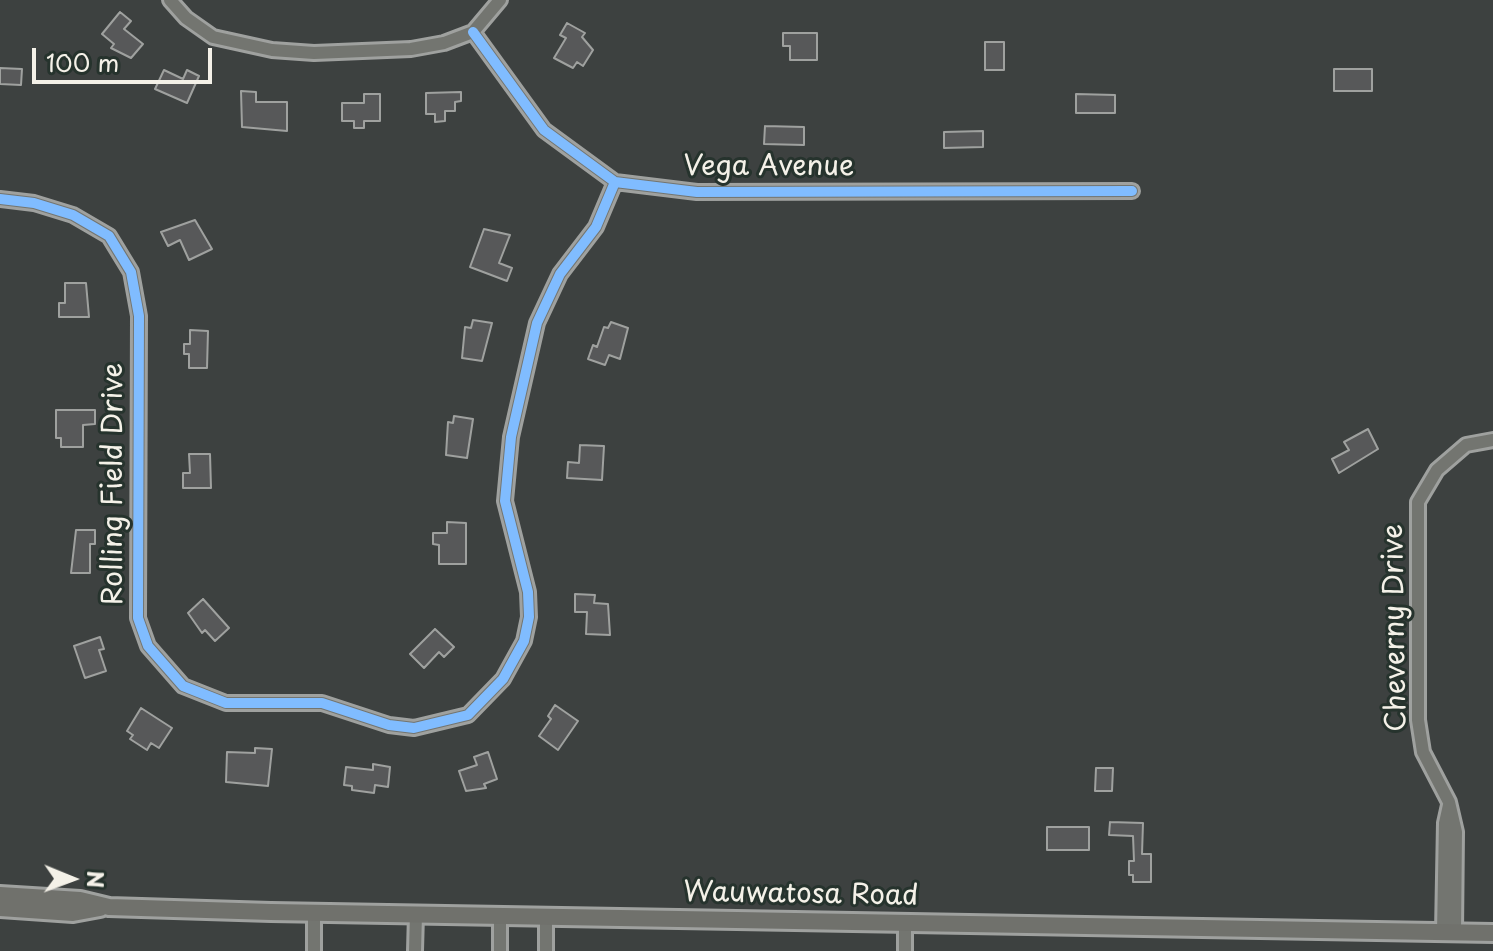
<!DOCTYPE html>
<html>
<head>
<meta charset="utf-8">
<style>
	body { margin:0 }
	#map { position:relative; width:1493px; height:951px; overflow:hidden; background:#3d4140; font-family:"Playpen Sans",sans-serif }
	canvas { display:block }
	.north { position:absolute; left:32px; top:839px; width:80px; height:80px; -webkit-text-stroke:6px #26332d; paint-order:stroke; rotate:91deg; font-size:22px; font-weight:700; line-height:32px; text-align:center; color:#f4f1e8 }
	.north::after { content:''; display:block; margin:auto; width:28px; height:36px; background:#f4f1e8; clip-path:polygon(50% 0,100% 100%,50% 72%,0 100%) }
	.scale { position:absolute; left:32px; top:48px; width:180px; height:36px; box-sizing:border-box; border:4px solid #f4f1e8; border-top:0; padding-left:10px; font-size:24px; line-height:28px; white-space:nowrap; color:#f4f1e8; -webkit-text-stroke:6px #26332d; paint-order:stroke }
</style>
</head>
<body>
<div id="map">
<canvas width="1493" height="951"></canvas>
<div class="north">N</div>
<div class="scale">100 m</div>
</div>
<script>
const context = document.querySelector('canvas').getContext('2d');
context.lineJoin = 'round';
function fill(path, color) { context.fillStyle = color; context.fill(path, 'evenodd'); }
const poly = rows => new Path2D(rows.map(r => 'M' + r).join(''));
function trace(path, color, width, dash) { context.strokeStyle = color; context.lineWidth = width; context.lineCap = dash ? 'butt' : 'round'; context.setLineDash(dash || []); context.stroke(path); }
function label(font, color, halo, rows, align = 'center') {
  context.font = font + ' "Playpen Sans",sans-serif'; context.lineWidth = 6; context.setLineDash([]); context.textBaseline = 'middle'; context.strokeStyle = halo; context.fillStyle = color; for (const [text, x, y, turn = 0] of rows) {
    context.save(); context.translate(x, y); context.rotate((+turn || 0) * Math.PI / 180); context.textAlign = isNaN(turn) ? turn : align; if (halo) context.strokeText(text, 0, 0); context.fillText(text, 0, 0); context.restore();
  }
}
const building = poly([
	[120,12,131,21,124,29,143,44,131,58,111,48,114,44,102,34,120,12],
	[567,23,585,33,582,37,593,50,583,66,577,62,573,68,554,58,566,38,560,35,567,23],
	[783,33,817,33,817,60,790,60,790,46,783,46,783,33],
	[985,42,1004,42,1004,70,985,70,985,42],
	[0,68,22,69,21,85,0,84,0,68],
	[1334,69,1372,69,1372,91,1334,91,1334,69],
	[164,70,183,79,187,70,199,76,187,103,155,89,164,70],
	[241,91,256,92,256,102,287,102,287,131,242,127,241,91],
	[461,92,461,101,455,102,455,111,445,111,445,121,435,122,435,114,426,114,426,93,461,92],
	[364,94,380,94,380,121,364,121,364,128,354,128,354,121,342,121,342,103,364,103,364,94],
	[1076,94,1115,95,1115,113,1076,113,1076,94],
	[765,126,804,127,804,145,764,144,765,126],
	[983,131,983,147,944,148,944,132,983,131],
	[195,220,212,249,189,260,180,240,168,246,161,232,195,220],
	[484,229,510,235,499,263,512,268,507,281,470,267,484,229],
	[65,283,86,283,89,317,59,317,59,303,65,303,65,283],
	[473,320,492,323,482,361,462,358,465,327,471,328,473,320],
	[611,322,628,328,620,359,609,355,605,365,588,359,593,345,597,347,604,327,608,328,611,322],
	[190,330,208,331,207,368,189,368,189,354,184,354,184,344,190,344,190,330],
	[56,410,95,410,95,424,83,425,83,447,61,447,61,438,56,438,56,410],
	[454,416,473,419,467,458,446,455,448,422,453,423,454,416],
	[1368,429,1378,449,1339,473,1332,459,1349,450,1344,442,1368,429],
	[580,445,604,446,602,480,567,478,568,462,579,463,580,445],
	[189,454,210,454,211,488,183,488,183,473,190,473,189,454],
	[447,522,466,523,466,564,439,564,439,545,433,544,433,533,447,533,447,522],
	[76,530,95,530,95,544,90,544,90,573,71,573,76,530],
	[575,594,595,595,594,603,608,604,610,635,586,634,587,612,575,612,575,594],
	[203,599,229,628,215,641,205,630,202,633,188,613,203,599],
	[435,629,454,647,444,657,439,652,424,668,410,654,435,629],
	[100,637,104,649,99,650,106,671,85,678,74,646,100,637],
	[555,705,578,721,558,750,539,736,551,719,548,716,555,705],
	[141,708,172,728,159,748,151,743,147,750,130,739,133,735,127,731,141,708],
	[255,748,272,749,268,786,226,782,227,752,255,753,255,748],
	[488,752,497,779,484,784,486,788,466,791,459,771,477,765,474,757,488,752],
	[373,764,390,767,388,787,375,785,374,793,352,790,352,786,344,785,346,767,373,770,373,764],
	[1096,768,1113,768,1112,791,1095,791,1096,768],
	[1110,822,1143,823,1142,854,1151,854,1151,882,1133,882,1133,875,1129,875,1129,861,1134,861,1133,836,1109,835,1110,822],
	[1047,827,1089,827,1089,850,1047,850,1047,827]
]);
fill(building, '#575859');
trace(building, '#9fa19f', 2);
const minor = poly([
	[170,0,186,18,213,37,272,50,314,53,411,49,444,43,473,32,500,0],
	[473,32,544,130,615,182,697,192,1132,191],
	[0,199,34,203,73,215,109,236,131,272,139,316,138,618,148,646,183,686,226,703,322,703,389,725,414,728,468,715,503,679,524,641,529,617,528,592,505,501,511,437,537,323,560,274,596,227,615,182],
	[314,913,314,951],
	[546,917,546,951],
	[905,923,905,951],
	[1443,932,1445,823,1449,805],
	[1455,932,1456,832,1449,802,1423,752,1418,720,1418,502,1437,470,1466,445,1493,440],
	[415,951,416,914],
	[500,951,500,916]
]);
const major = poly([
	[0,895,80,900,109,907,271,912,1493,933],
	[0,908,73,913,100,908]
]);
trace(minor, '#9fa19f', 18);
trace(major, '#9fa19f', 22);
trace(minor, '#737570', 12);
trace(major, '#70716c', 16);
trace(poly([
	[473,32,544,130,615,182,697,192,1132,191],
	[0,199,34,203,73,215,109,236,131,272,139,316,138,618,148,646,183,686,226,703,322,703,389,725,414,728,468,715,503,679,524,641,529,617,528,592,505,501,511,437,537,323,560,274,596,227,615,182]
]), '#80bcff', 10);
label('28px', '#f4f1e8', '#26332d', [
	["Vega Avenue",769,167],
	["Rolling Field Drive",114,484,-90],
	["Cheverny Drive",1396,628,-91],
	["Wauwatosa Road",801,895,1]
]);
</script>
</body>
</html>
